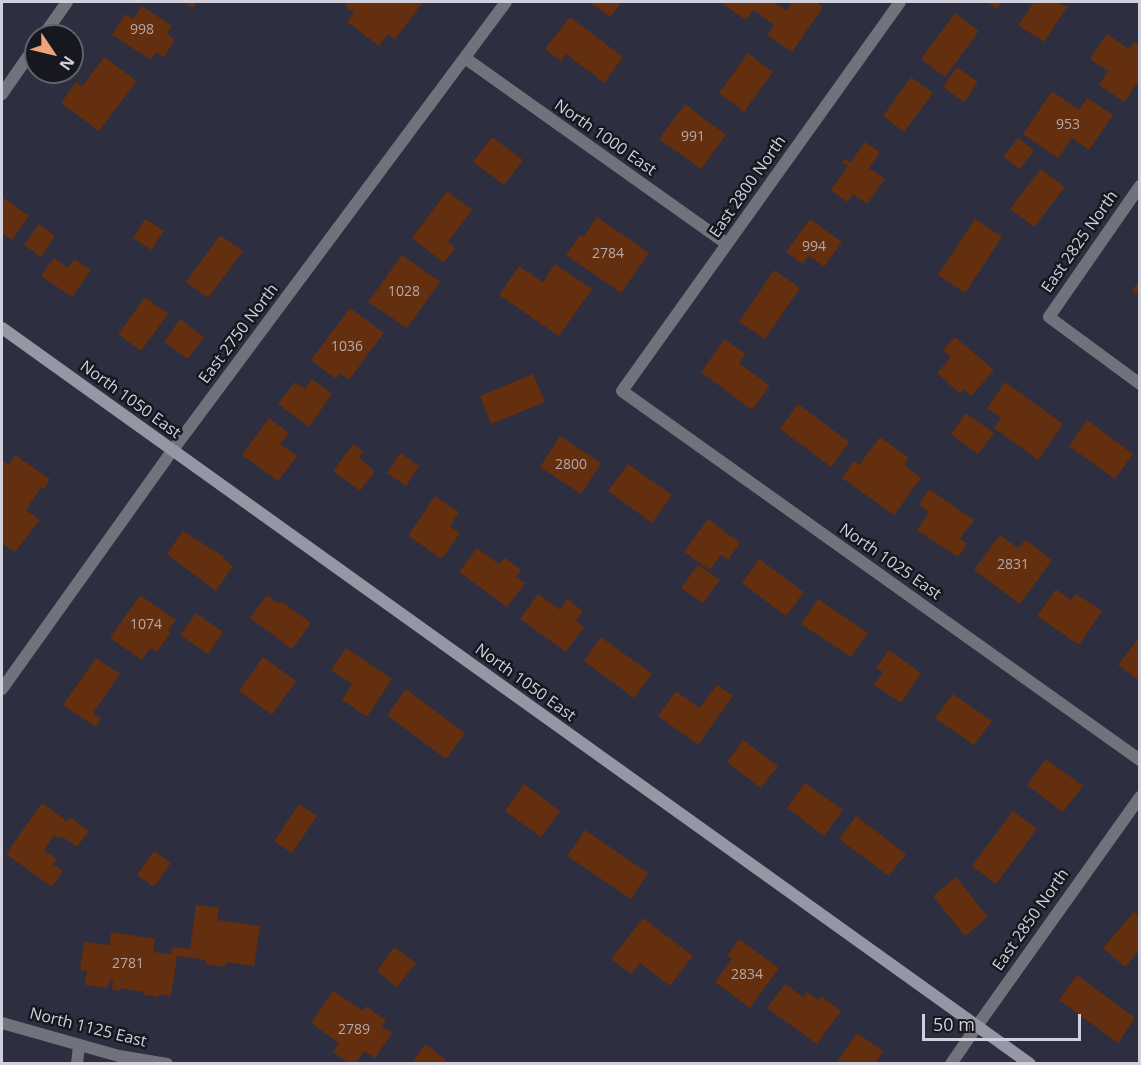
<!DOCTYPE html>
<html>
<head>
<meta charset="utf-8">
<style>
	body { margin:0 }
	#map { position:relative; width:1141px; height:1065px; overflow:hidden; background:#2d2e3f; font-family:"Open Sans",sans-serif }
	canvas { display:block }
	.frame { position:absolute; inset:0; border:3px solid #d0d1dc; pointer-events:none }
	.north { position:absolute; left:24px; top:24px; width:60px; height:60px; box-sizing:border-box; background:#16171f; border:2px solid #60616b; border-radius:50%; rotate:125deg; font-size:16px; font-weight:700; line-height:24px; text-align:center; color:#d0d1dc }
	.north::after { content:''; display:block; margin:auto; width:21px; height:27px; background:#f0a279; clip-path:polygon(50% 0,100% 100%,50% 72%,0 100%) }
	.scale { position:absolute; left:922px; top:1014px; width:159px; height:27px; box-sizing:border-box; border:3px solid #d0d1dc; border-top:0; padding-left:8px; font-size:18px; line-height:21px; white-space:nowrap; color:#d0d1dc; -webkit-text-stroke:4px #16171f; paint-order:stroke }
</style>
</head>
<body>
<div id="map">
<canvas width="1141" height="1065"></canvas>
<div class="frame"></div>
<div class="north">N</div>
<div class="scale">50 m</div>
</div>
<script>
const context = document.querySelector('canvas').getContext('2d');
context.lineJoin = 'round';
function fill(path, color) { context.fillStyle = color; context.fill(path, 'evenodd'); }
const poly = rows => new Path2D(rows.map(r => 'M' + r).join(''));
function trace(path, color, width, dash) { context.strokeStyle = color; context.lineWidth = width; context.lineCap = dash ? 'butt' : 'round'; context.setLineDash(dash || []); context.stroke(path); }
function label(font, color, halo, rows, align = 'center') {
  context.font = font + ' "Open Sans",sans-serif'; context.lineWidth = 5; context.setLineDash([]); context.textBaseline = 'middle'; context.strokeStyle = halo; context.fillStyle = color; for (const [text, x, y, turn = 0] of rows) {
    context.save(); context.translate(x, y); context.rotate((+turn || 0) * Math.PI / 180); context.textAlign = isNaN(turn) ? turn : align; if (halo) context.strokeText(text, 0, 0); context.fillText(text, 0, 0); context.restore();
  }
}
fill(poly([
	[183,2,197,2,193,8],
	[349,2,423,2,395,39,388,34,379,46,347,22,354,13,345,6],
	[589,2,622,2,610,17],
	[722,2,773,2,786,10,792,2,816,2,823,7,792,52,767,35,774,25,753,10,746,20,721,3],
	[987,2,1002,2,996,9],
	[1034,2,1058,2,1067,7,1044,42,1018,25],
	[142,6,172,26,167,34,175,39,164,57,156,52,151,60,112,35,125,14,133,19],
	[955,13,979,31,945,77,921,59],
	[570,17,623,57,604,83,566,54,561,61,545,49],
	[1107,34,1129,49,1134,42,1140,46,1140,79,1124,102,1099,85,1108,71,1090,59],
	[748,53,773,72,744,112,719,93],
	[104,57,137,81,99,131,61,103,76,82,82,87],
	[957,67,978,82,964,102,943,87],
	[911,77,933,93,904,132,883,116],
	[1052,91,1079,110,1087,98,1113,115,1089,150,1072,138,1058,158,1023,134],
	[685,104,726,135,701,169,659,139],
	[492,137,523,160,504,185,473,162],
	[1018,138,1034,150,1020,169,1003,157],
	[865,142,880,152,869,168,885,179,867,204,853,194,847,202,831,190,848,166,842,162,845,159,850,163],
	[1041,169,1065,187,1034,227,1010,209],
	[447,191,472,210,448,242,455,248,444,263,412,238],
	[2,197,29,216,12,240,2,233],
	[597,217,649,253,621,293,566,255,580,235,583,237],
	[145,219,164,231,151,250,133,238],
	[810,219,842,242,824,267,809,256,803,264,786,252],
	[975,219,1002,237,965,293,938,275],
	[39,224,55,236,41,257,24,245],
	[220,235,243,251,208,298,186,282],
	[402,255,440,282,407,328,368,302],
	[54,258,68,268,74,259,91,270,72,297,41,276],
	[555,264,592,289,559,336,499,295,519,266,543,282],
	[774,270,800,288,765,339,739,322],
	[1140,279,1140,296,1132,291],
	[145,297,168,314,141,351,118,334],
	[350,308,384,333,349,380,340,373,336,379,311,360],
	[180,319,204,337,188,359,164,342],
	[955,337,994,370,971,396,964,389,960,394,937,373,951,357,943,350],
	[725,339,745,354,739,363,770,386,752,410,701,372],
	[533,374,545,402,491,424,480,396],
	[312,379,332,394,309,427,278,404,295,382,305,389],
	[1005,382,1063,424,1038,460,994,428,1001,418,987,408],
	[798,404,849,442,831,467,780,429],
	[966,413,994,433,978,454,951,434],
	[269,418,289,433,280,444,297,456,278,481,242,455],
	[1087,420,1133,454,1115,479,1069,446],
	[560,436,601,463,581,494,540,467],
	[880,437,909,458,904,465,921,478,894,515,842,478,854,461,859,465],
	[353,444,363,452,359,458,375,471,360,491,333,471],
	[400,453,419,466,406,486,387,473],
	[15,455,50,479,44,489,41,487,26,510,40,520,15,552,2,543,2,459,9,465],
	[628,464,672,495,652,523,608,491],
	[929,489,974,520,960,539,967,544,958,557,917,530,929,512,919,505],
	[435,496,459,512,450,526,460,533,442,559,408,536],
	[708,519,740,543,728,560,721,555,710,570,684,552],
	[183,531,224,557,223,559,233,566,216,591,167,554],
	[1000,535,1018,548,1025,540,1052,560,1020,604,974,570],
	[477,548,499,564,505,558,521,570,516,577,525,583,507,607,459,572],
	[759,559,804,592,786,616,742,583],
	[698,565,720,580,703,603,681,588],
	[1056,589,1071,600,1076,594,1102,611,1079,645,1037,616],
	[538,594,560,610,567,599,583,611,576,621,584,627,566,652,520,619],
	[140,595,176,620,168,630,171,632,157,652,150,648,142,660,110,638],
	[267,595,279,604,281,601,311,623,292,649,250,618],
	[818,599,868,633,851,657,801,624],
	[196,613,223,632,208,654,180,635],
	[1140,636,1140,681,1118,665],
	[601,637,652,674,634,698,584,661],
	[346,648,392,679,367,717,342,700,352,684,331,670],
	[889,650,921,673,901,703,874,685,883,672,876,668],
	[263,657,296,681,272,715,239,691],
	[96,658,120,674,93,713,101,719,96,727,63,705],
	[717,685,733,696,698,745,658,716,676,691,699,708],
	[406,689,465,733,446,759,387,715],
	[953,694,992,721,974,745,935,718],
	[743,740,778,766,761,788,727,762],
	[1046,759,1083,786,1063,812,1027,785],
	[805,783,843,810,824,836,787,808],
	[524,784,560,811,541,837,505,811],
	[42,803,67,821,70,817,89,831,77,847,61,836,59,839,54,835,44,850,57,859,53,864,63,871,52,887,6,854],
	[299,804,317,816,292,853,274,841],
	[1013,811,1037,829,996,884,972,866],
	[856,816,906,854,889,876,839,839],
	[585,830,648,873,631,899,567,856],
	[154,851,171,863,154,887,137,875],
	[956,877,988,917,965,936,933,896],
	[196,905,219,908,217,920,260,926,254,966,226,962,225,967,206,964,206,960,177,956,171,996,159,994,159,997,144,995,144,992,120,988,120,991,112,990,113,981,110,980,107,988,85,985,87,971,80,970,84,942,110,945,111,932,155,939,153,952,171,954,172,947,190,949],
	[1134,912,1140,916,1140,950,1125,967,1103,948],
	[643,918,693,956,670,986,640,963,631,974,611,959],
	[739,939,779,968,750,1008,715,982,732,959,727,956],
	[394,947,416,963,397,987,377,971],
	[1077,975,1135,1018,1118,1043,1059,1000],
	[785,984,803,997,807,992,818,1000,821,996,841,1011,817,1044,767,1008],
	[333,991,363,1011,366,1006,386,1021,382,1027,392,1033,375,1058,364,1051,355,1064,350,1064,333,1052,339,1043,311,1023],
	[857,1033,883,1051,875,1064,836,1064],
	[425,1044,451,1064,411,1064]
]), '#632f0f');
trace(poly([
	[900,2,622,391,1140,760],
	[43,36,67,2],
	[465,58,727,244],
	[2,94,36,45],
	[1140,186,1049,317,1140,384],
	[2,689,172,451,506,2],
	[2,1023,119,1056,167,1064],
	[77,1064,79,1045],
	[951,1064,977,1026]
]), '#71727b', 12);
trace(poly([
	[977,1026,1140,797]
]), '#71727b', 12);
trace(poly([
	[2,328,1030,1064]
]), '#9597a5', 12);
label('14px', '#b5a8a9', null, [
	["998",142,30],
	["953",1068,125],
	["991",693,137],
	["994",814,247],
	["2784",608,254],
	["1028",404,292],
	["1036",347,347],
	["2800",571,465],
	["2831",1013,565],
	["1074",146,625],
	["2781",128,964],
	["2834",747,975],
	["2789",354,1030]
]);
label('16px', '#d0d1dc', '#16171f', [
	["North 1000 East",605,138,35],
	["East 2800 North",748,187,-55],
	["East 2825 North",1080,242,-55],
	["East 2750 North",239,334,-53],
	["North 1050 East",130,400,36],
	["North 1025 East",890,562,35],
	["North 1050 East",525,683,36],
	["East 2850 North",1031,920,-55],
	["North 1125 East",88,1028,14]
]);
</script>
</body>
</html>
